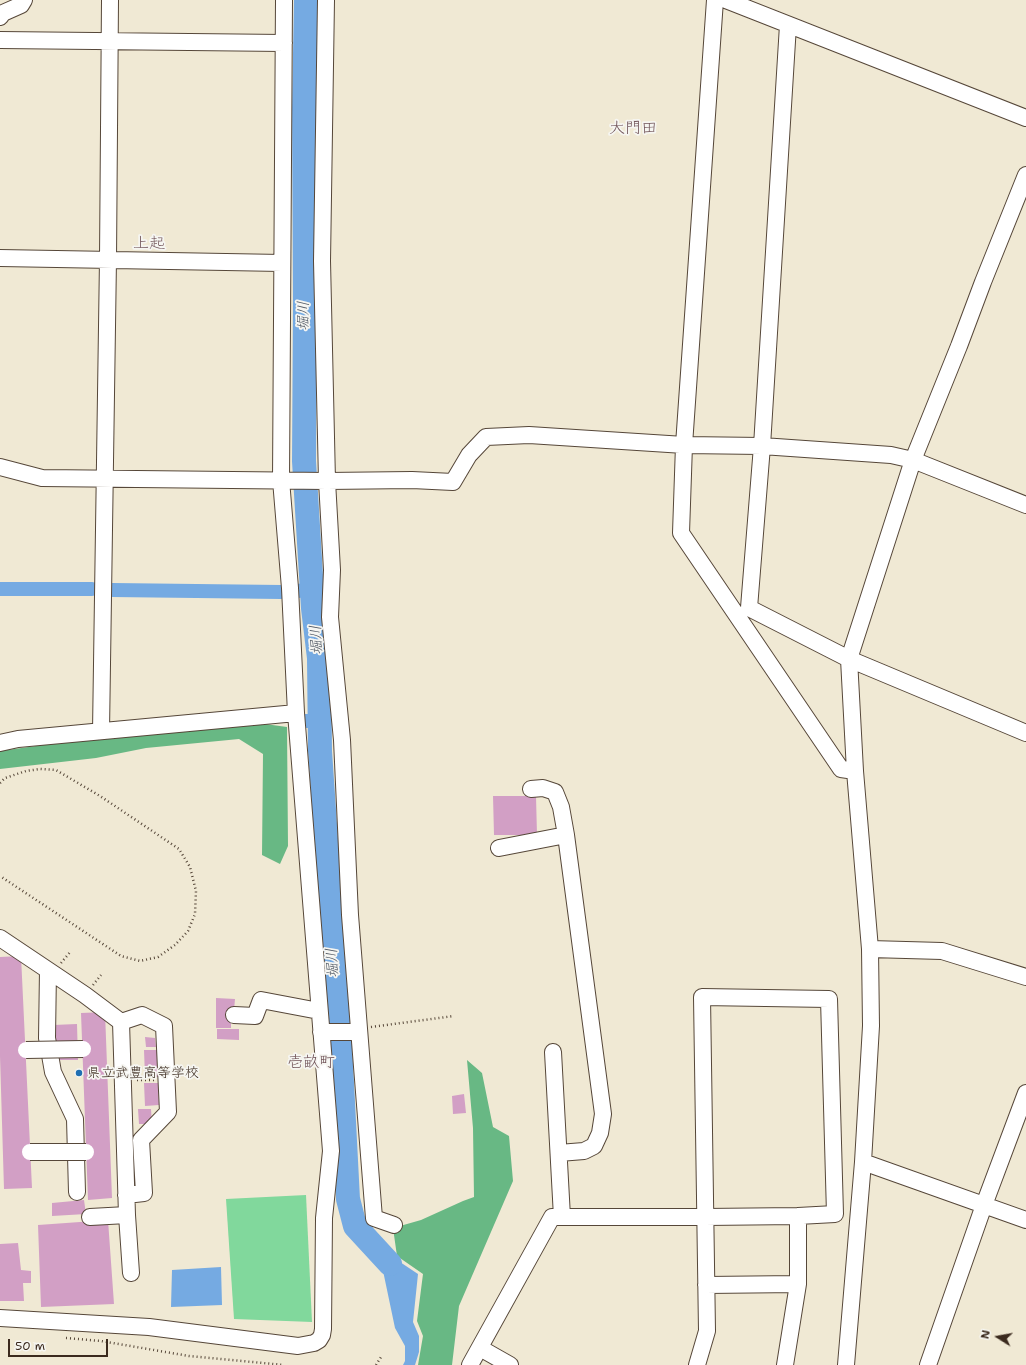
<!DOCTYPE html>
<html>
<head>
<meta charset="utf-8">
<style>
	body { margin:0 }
	#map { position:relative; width:1026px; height:1365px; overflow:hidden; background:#f0e9d4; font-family:"Shantell Sans",sans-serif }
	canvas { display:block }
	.north { position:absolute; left:978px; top:1317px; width:40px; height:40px; -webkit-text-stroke:3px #f6f6f2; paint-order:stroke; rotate:281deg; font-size:11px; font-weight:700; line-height:16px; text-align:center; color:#3b2a1e }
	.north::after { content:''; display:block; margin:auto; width:14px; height:18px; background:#3b2a1e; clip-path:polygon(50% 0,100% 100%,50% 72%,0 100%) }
	.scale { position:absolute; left:8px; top:1339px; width:100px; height:18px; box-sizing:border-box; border:2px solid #3b2a1e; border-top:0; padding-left:5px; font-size:12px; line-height:14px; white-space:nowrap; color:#3b2a1e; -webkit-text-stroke:3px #f6f6f2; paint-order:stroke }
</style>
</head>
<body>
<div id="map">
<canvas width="1026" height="1365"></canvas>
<div class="north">N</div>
<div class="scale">50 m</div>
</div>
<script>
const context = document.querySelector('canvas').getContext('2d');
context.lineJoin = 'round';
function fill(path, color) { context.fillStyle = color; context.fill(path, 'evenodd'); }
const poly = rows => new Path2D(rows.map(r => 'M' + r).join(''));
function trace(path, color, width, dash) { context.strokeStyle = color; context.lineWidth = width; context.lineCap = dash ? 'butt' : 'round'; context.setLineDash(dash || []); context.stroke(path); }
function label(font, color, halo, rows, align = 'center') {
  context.font = font + ' "Shantell Sans","Klee One",sans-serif'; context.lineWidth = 3.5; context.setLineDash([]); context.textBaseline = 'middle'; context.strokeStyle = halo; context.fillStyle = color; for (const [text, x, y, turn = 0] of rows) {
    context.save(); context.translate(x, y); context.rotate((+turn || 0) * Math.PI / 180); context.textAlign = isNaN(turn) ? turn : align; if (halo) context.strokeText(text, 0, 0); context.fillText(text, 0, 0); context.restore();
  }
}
fill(poly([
	[306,1195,312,1322,234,1319,226,1199]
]), '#81d89c');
fill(poly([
	[265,724,287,727,288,846,280,864,262,855,263,754,239,739,146,748,96,758,0,769,0,751,43,745,156,733],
	[467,1060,482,1073,493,1127,509,1136,513,1181,459,1306,452,1365,418,1365,423,1336,417,1321,423,1274,397,1256,393,1228,421,1220,463,1201,474,1197,473,1128]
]), '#68b884');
fill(poly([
	[400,1262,418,1274,413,1322,419,1336,419,1352,415,1365,403,1365,405,1361,405,1346,395,1328,382,1266],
	[221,1267,222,1305,171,1307,172,1270]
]), '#75aae2');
trace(poly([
	[0,589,92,589],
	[112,590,281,592],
	[298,591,312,589],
	[302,721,319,721]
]), '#75aae2', 14);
trace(poly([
	[306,0,304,108,305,305,304,461,313,608,319,658,320,751,340,1044,348,1199,355,1226,390,1264]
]), '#75aae2', 24);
fill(poly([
	[493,796,536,796,537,835,494,835],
	[21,956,32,1188,4,1189,0,1056,0,957],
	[216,998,235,999,234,1010,231,1009,231,1028,216,1028],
	[105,1012,112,1198,88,1200,81,1013],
	[77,1024,78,1060,54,1060,53,1025],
	[217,1029,239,1029,239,1040,217,1039],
	[145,1037,155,1038,156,1047,146,1047],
	[144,1050,159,1050,160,1077,145,1077],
	[144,1083,158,1083,159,1105,145,1106],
	[464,1094,466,1113,453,1114,452,1096],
	[138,1109,151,1109,152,1124,139,1124],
	[84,1200,86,1214,52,1216,52,1203],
	[108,1220,114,1304,41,1307,38,1225],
	[18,1243,21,1270,31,1271,31,1283,23,1283,24,1301,0,1301,0,1244]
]), '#d29fc5');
const minor = poly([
	[326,0,322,261,327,481,332,570,330,617,342,740,350,915,374,1218,394,1225],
	[715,0,684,445,681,533,841,769,855,771],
	[726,0,1026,118],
	[0,17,3,13,21,5,24,0],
	[788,25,762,446,749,608,849,659,1026,733],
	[0,40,284,43],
	[0,258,282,263],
	[0,467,42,478,327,481,412,480,453,482,469,455,486,437,529,435,684,445,762,446,891,455,913,460,1026,505],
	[101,731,108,259,110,0],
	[0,743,18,739,296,713],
	[531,789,543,788,555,792,561,807,566,835,603,1114,600,1133,594,1146,584,1151,559,1153],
	[499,848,566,835],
	[0,938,85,995,121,1022,127,1215,131,1273],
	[870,949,942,951,1026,977],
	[48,970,47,1038,53,1072,75,1119,77,1192],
	[234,1015,255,1016,261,1000,319,1011],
	[121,1022,142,1015,164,1026,168,1112,141,1140,144,1193,126,1195],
	[321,1032,359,1032],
	[553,1052,562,1217],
	[863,1162,1026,1220],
	[90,1217,127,1215],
	[706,1285,798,1284],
	[0,1318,149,1327,298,1346,314,1343,319,1340,322,1335,323,1329,324,1218,331,1151,296,713,290,588,281,480,284,0],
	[480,1348,510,1365],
	[470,1365,552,1217,705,1217,798,1216,798,1284,785,1365],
	[697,1365,707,1331,702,997,829,999,835,1214,798,1216],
	[846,1365,863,1162,871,1026,870,949,855,771,849,659,913,460,959,346,983,282,1026,175],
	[928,1365,984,1205,1026,1093]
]);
trace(minor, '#564739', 18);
trace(poly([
	[0,783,5,778,26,771,40,769,56,770,100,796,179,849,190,867,196,891,195,914,188,931,175,945,158,957,140,961,121,956,0,876],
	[61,963,71,951],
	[93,985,101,975],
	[371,1027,454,1016],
	[137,1080,154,1080],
	[66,1338,101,1341,189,1356,284,1365],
	[376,1365,381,1357]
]), '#564739', 2.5, [1, 3]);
trace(minor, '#fff', 16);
const minorBridge = poly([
	[26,1050,83,1049],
	[30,1152,86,1152]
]);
trace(minorBridge, '#564739', 18, []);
trace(minorBridge, '#fff', 16);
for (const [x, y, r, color] of [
	[79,1073,4,"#1f6fb2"]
]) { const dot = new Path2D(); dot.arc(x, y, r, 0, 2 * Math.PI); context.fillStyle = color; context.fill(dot); trace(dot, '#f6f6f2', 1.5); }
label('14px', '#3b2a1e', '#f6f6f2', [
	["県立武豊高等学校",87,1073]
], 'left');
label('italic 15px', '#4f5763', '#f6f6f2', [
	["堀川",304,316,-90],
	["堀川",317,640,-94],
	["堀川",333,963,-94]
]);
label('16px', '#705358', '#f6f6f2', [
	["大門田",633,129],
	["上起",149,244],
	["壱畝町",311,1063]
]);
</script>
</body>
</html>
